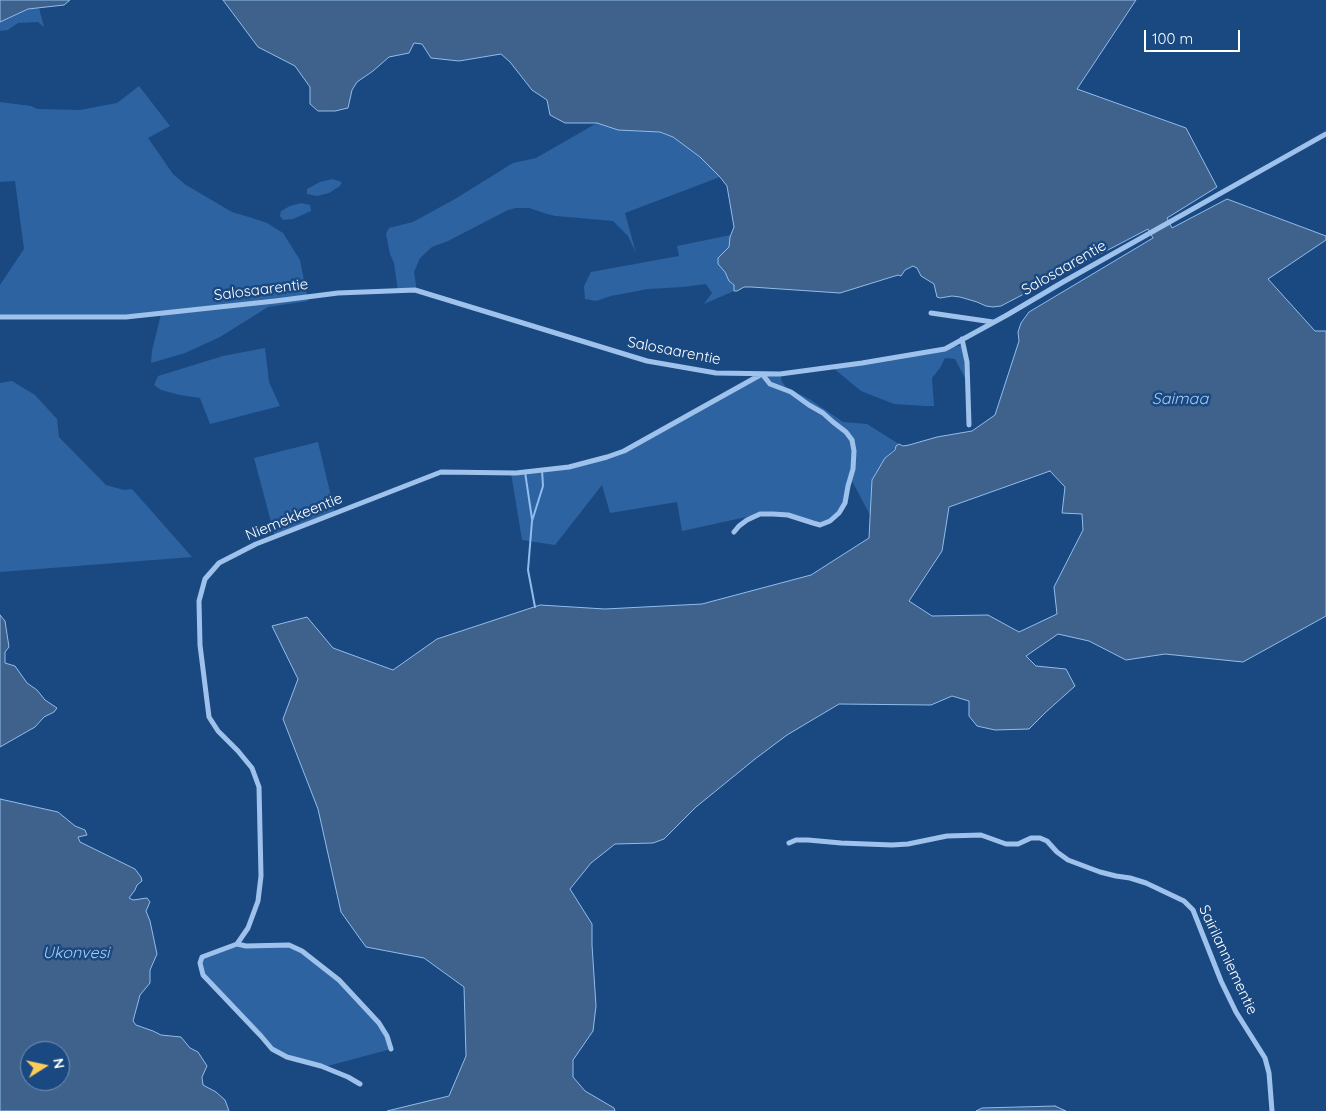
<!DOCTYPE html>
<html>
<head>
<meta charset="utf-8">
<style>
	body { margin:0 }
	#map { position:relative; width:1326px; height:1111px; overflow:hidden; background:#1a4982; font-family:Quicksand,sans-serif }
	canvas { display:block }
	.north { position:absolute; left:20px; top:1041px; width:50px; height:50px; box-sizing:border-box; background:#1a4982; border:1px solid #7692b4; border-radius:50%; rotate:80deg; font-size:14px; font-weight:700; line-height:20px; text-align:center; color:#fff }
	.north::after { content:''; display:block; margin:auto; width:18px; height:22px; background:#fdcb59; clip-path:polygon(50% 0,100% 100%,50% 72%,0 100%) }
	.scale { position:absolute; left:1144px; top:30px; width:96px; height:22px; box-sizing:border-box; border:2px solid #fff; border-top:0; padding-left:6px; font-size:15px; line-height:18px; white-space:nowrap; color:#fff; -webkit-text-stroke:4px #1a4982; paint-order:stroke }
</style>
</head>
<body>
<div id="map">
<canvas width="1326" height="1111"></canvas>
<div class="north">N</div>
<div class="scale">100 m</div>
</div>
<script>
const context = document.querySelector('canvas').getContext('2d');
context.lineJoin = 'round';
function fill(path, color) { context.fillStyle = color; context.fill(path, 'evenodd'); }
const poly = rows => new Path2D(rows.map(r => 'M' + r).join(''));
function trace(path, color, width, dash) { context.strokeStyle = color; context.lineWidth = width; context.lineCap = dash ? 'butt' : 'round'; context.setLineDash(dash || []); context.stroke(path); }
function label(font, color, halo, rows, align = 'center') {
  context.font = font + ' Quicksand,sans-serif'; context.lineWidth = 5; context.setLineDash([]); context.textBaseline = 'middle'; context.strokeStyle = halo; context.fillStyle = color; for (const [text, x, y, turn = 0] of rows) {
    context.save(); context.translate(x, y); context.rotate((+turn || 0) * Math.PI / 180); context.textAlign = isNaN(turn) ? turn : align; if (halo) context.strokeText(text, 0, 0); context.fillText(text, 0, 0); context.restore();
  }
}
fill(poly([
	[39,8,44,27,38,22,18,23,8,30,0,31,0,22,28,9],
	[139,86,170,126,148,138,173,174,186,185,232,212,252,218,267,223,283,233,300,260,308,301,268,307,220,337,185,353,151,363,152,351,161,314,126,317,0,317,0,285,24,249,15,181,0,182,0,102,31,106,37,109,80,110,117,103],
	[597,123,618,130,660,132,673,137,700,157,720,177,625,213,636,253,628,236,613,221,556,216,547,214,529,208,516,208,508,210,448,241,432,247,420,258,414,272,416,285,415,290,398,291,394,263,390,254,386,234,389,228,413,222,455,199,513,163,536,158],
	[332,179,342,182,340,186,329,193,317,196,307,194,307,189,320,182],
	[301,203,310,205,311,211,293,219,283,220,280,216,281,211,290,206],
	[731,235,729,247,718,257,718,263,725,272,729,281,734,285,734,291,704,304,712,293,706,284,683,287,648,289,611,296,596,301,585,299,584,286,591,272,679,256,677,246],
	[964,345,969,386,955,359,945,358,940,368,932,378,934,406,925,406,894,404,861,391,832,367],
	[265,348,269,382,280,406,210,424,200,398,180,395,161,390,154,385,158,376,223,356],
	[762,374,780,374,782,382,786,387,811,400,843,422,867,424,899,444,885,458,872,480,870,515,851,479,845,503,839,513,820,525,801,518,760,514,682,531,677,502,610,513,602,485,555,545,522,540,511,473,569,467,623,451],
	[12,381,35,395,57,419,59,437,106,485,124,490,132,489,192,557,0,572,0,383],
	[318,442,335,513,275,537,254,458],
	[237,944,289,945,302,950,339,980,379,1023,391,1049,324,1067,272,1049,203,975,200,963,202,957]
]), '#2d63a1');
const water = poly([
	[0,0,70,0,64,5,28,9,0,22,0,0],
	[223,0,1136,0,1077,89,1186,128,1217,187,1167,218,1172,228,1227,199,1326,236,1326,240,1268,279,1315,331,1326,331,1326,616,1243,662,1165,654,1126,660,1089,641,1058,634,1026,656,1036,666,1066,669,1075,686,1046,712,1029,729,995,730,977,726,969,716,969,701,952,696,931,705,839,704,787,735,755,759,696,807,664,839,653,843,615,844,591,863,570,889,592,924,592,945,596,1006,593,1031,573,1060,573,1077,585,1091,614,1108,615,1111,387,1111,449,1096,466,1056,464,987,424,958,366,947,341,912,318,809,283,719,298,679,272,626,307,617,333,648,393,670,437,639,540,605,605,609,702,604,811,575,869,538,872,480,885,458,895,450,896,446,899,444,903,446,909,445,937,437,972,431,995,415,1019,341,1018,332,1021,323,1029,312,1153,238,1148,229,1001,306,993,307,986,306,977,302,960,297,952,296,940,298,937,297,934,284,921,276,917,268,913,266,905,270,901,276,898,275,840,293,751,287,744,287,737,291,734,291,734,285,729,281,725,272,718,264,718,258,729,247,730,237,734,227,727,186,720,177,700,157,673,137,660,132,618,130,597,123,565,123,550,115,547,100,532,90,510,62,501,54,459,61,431,58,422,44,414,43,409,53,389,57,373,71,357,82,352,90,348,108,335,111,318,111,310,104,310,87,295,66,258,47,223,0],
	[1050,471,1065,487,1062,513,1082,514,1083,530,1054,587,1057,614,1019,632,988,615,932,616,909,601,942,551,949,507,1050,471],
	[0,615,5,621,9,647,5,652,5,663,15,666,27,683,37,690,45,700,57,708,54,712,44,717,35,727,0,747,0,615],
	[0,799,58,812,75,826,85,830,87,835,78,837,80,842,135,869,141,877,142,881,137,885,135,890,129,898,133,900,147,898,150,902,146,911,150,921,157,954,150,970,150,983,140,995,133,1021,136,1025,153,1031,161,1035,181,1037,190,1048,198,1052,207,1066,202,1077,203,1085,216,1092,225,1100,229,1111,0,1111,0,799],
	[30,1051,60,1051,60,1081,30,1081,30,1051],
	[1055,1106,1066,1111,976,1111,982,1108,1055,1106]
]);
fill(water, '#3f628c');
trace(water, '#90bded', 1);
trace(poly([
	[525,472,532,519],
	[535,607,528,570,532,521,543,486,542,470]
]), '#90bded', 2);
trace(poly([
	[931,313,993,322],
	[0,317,126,317,275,301,338,293,415,290,647,361,716,373,780,374,862,363,945,349,1007,315,1063,282,1326,134],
	[962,339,967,362,969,425],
	[789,843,796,840,808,840,841,843,892,845,908,844,947,836,981,835,1006,844,1018,844,1031,838,1040,838,1047,841,1057,852,1068,860,1100,872,1116,876,1130,878,1146,883,1184,901,1193,910,1221,981,1236,1012,1265,1058,1269,1073,1272,1111],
	[237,944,246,946,289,945,302,951,339,980,379,1023,387,1036,391,1049],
	[360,1084,348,1077,321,1066,287,1057,272,1049,261,1036,203,975,200,963,202,957,237,944,248,928,258,901,261,876,259,787,252,768,238,751,218,731,209,717,200,645,199,601,205,579,219,563,256,544,441,472,516,473,569,467,607,457,624,451,762,374,770,384,791,392,809,405,823,413,833,422,846,432,852,440,854,451,853,469,848,486,845,503,839,513,830,521,820,525,813,523,788,515,773,514,760,514,747,520,739,526,734,532]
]), '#9ec2eb', 5);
label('15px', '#fff', '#1a4982', [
	["Salosaarentie",1064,268,-30],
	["Salosaarentie",261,290,-7],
	["Salosaarentie",674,351,11],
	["Niemekkeentie",294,517,-22],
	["Sairilanniementie",1228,960,65]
]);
label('italic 16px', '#a9ccf2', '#1a4982', [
	["Saimaa",1180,399],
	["Ukonvesi",76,953]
]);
</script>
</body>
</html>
